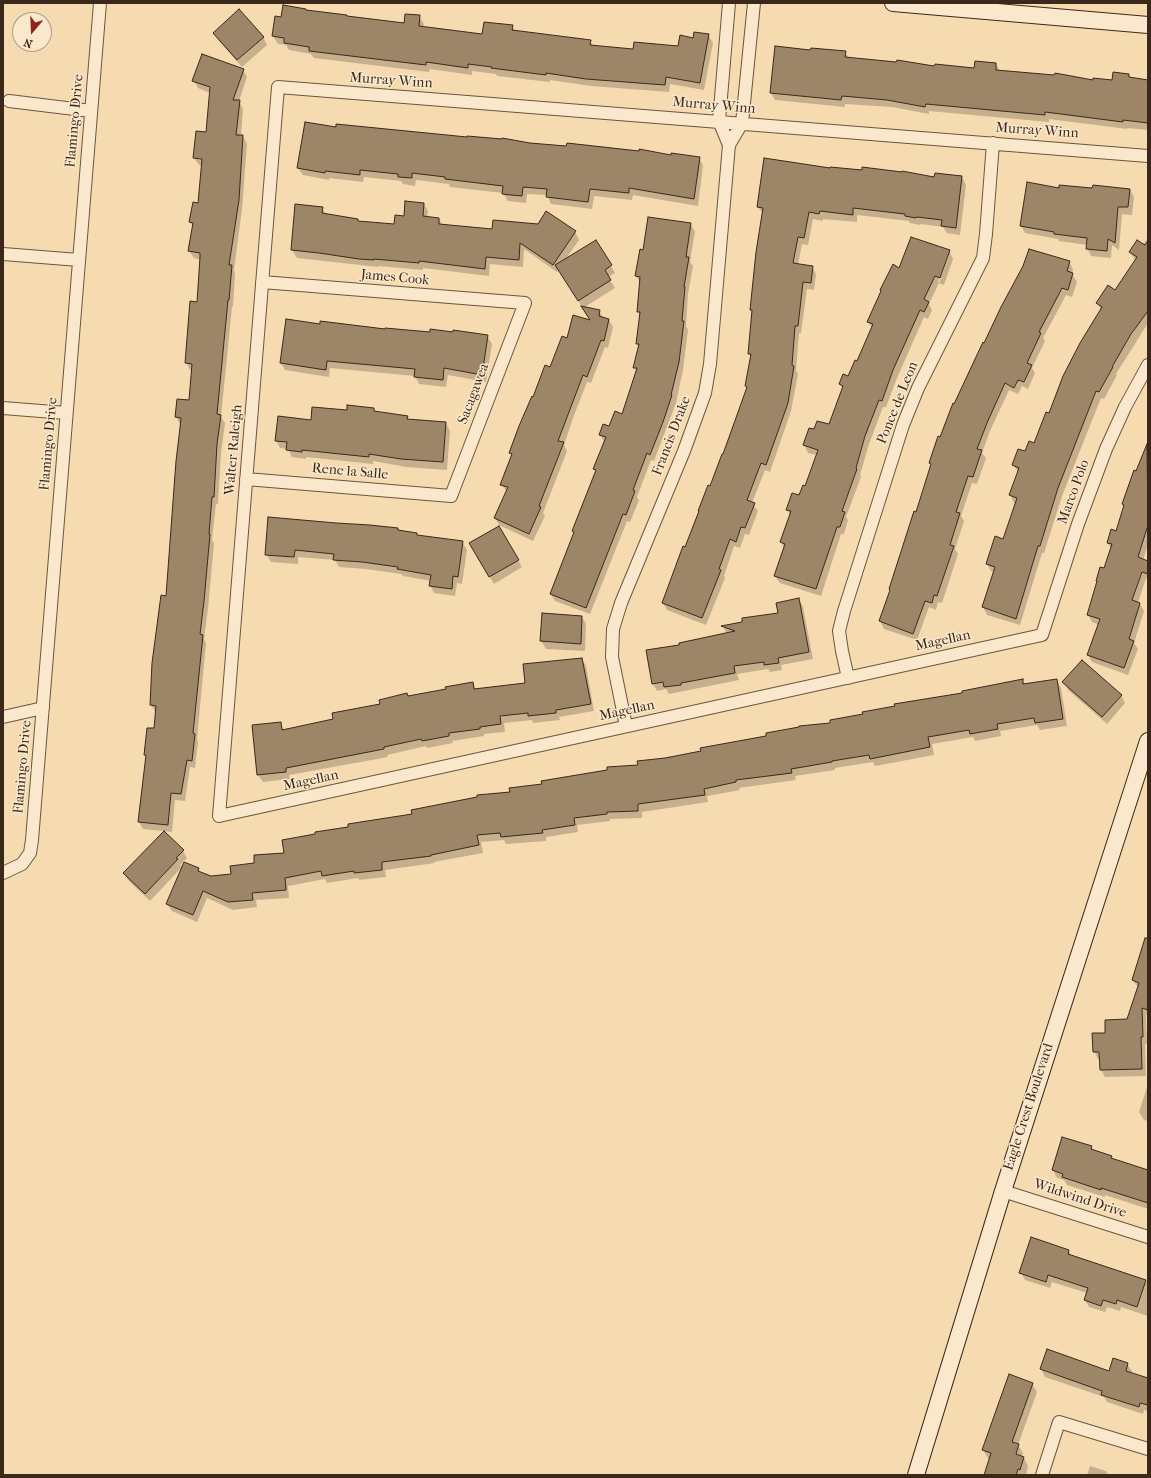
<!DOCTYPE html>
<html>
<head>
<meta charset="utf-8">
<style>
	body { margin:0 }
	#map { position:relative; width:1151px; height:1478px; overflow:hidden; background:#f7dbb0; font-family:"IM FELL French Canon",serif }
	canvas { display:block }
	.frame { position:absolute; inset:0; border:4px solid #3b281a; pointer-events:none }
	.north { position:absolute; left:12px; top:12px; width:40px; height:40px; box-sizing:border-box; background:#fae8cc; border:1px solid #ae9b85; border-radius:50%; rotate:199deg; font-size:11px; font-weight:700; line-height:16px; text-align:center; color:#3b281a }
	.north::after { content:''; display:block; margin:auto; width:14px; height:18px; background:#8f2418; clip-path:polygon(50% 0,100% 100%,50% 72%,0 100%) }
</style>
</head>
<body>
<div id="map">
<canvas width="1151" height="1478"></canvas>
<div class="frame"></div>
<div class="north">N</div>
</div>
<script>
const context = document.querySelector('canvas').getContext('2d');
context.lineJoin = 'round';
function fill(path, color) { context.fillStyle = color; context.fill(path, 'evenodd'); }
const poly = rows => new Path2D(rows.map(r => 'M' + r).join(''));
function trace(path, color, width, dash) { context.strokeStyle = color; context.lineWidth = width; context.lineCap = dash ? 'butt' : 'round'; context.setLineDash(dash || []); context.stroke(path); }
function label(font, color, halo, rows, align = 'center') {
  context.font = font + ' "IM FELL French Canon",serif'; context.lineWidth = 3; context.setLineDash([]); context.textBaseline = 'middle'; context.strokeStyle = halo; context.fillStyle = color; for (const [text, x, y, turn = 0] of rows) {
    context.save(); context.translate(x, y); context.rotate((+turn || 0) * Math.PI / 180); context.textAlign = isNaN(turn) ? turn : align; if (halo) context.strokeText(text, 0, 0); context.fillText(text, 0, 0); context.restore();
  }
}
fill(poly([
	[307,11,405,24,419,16,424,24,423,27,483,35,512,26,515,31,590,41,594,47,634,50,678,48,693,39,708,35,713,43,704,90,670,84,669,92,591,86,550,80,550,82,497,76,496,74,472,71,472,75,430,69,429,72,314,58,311,54,289,50,286,45,278,44,273,36,276,18,282,18],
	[214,33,263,37,267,45,242,67,218,40],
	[811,51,845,52,849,58,935,68,975,69,996,64,1000,71,1094,81,1113,81,1128,75,1130,79,1148,81,1148,130,1127,128,1127,129,1049,119,1049,122,929,111,929,114,892,107,845,104,845,107,775,100,771,93],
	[243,70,247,77,239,101,243,109,241,136,243,136,247,144,242,209,234,270,235,273,233,307,232,307,221,417,225,423,221,453,218,504,216,504,212,540,214,543,208,609,204,639,206,643,197,739,198,742,195,768,190,767,185,801,175,800,172,832,143,829,139,822,147,758,145,755,155,730,156,713,151,705,167,597,180,424,176,417,190,401,193,370,190,370,186,362,198,303,201,260,194,258,189,251,194,228,190,222,199,204,202,166,199,165,194,158,207,133,210,93,198,88,194,81],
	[337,129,699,158,703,165,698,206,633,195,632,200,594,196,592,209,551,204,547,195,527,194,526,203,508,201,503,193,450,187,449,184,416,180,415,186,403,184,401,181,364,177,363,182,329,178,329,180,303,175,298,168],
	[830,169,935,178,962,177,966,185,960,235,947,233,943,227,921,224,920,225,910,223,909,221,857,215,857,222,823,219,823,221,813,219,808,245,802,244,798,265,812,267,816,274,814,290,807,289,801,333,799,333,796,371,798,374,791,411,770,472,765,470,752,503,758,511,749,535,745,534,740,548,734,546,724,576,725,578,706,625,667,610,663,603,711,487,747,388,746,386,751,357,749,354,753,312,751,309,763,214,758,207],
	[1060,189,1130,190,1134,197,1132,215,1122,214,1119,250,1112,245,1111,258,1091,256,1087,248,1087,245,1059,241,1058,239,1025,233,1021,226],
	[424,204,428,211,427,218,439,219,443,226,493,231,575,232,579,240,565,260,595,241,615,273,608,277,615,288,583,308,599,311,604,319,609,320,613,327,608,348,605,347,591,383,587,382,573,418,564,445,567,451,543,513,545,516,533,541,499,525,495,518,507,492,501,484,512,456,510,453,551,369,568,340,591,321,559,270,557,272,524,249,523,267,490,264,489,276,423,268,423,270,378,266,378,267,297,258,292,250,296,205,322,208,326,215,357,220,359,222,395,225],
	[690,224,695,231,690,262,693,266,688,294,686,326,688,330,683,370,676,403,654,461,651,460,637,497,639,500,630,522,627,521,590,614,555,601,551,594,575,533,573,531,596,472,594,469,605,443,600,435,623,415,637,372,634,367,639,347,637,344,640,315,638,311,641,284,636,276,640,251,644,251],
	[1148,237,1148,323,1116,374,1117,375,1104,399,1101,398,1062,496,1044,553,1042,553,1020,625,987,615,983,607,994,572,991,571,987,564,1004,540,1016,503,1014,503,1010,495,1018,472,1013,465,1035,444,1101,310,1097,303,1115,291,1136,261,1130,252,1143,245],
	[949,251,953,259,944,285,939,283,929,304,932,310,928,319,924,317,897,378,886,407,883,407,869,444,860,475,861,477,846,517,848,520,844,534,841,534,821,596,780,583,775,576,784,548,781,542,790,515,787,510,800,497,806,487,817,455,808,453,804,445,815,431,829,426,843,389,840,384,849,377,872,328,868,322,900,269],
	[947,255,949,255,939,283,938,282],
	[1069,262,1073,269,1072,274,1077,282,1072,297,1066,295,1043,338,1045,341,1032,368,1035,373,1028,389,1022,386,1018,394,1009,390,990,431,982,453,986,458,977,484,972,483,961,516,964,521,955,549,958,554,942,603,938,602,936,610,929,607,917,640,884,629,880,621,932,465,930,463,955,405,985,344],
	[321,325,487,336,492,344,486,382,448,375,446,387,419,384,415,376,330,368,329,377,285,370,281,363],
	[374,409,376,412,407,417,409,420,446,423,450,431,447,470,406,467,373,461,373,464,306,457,306,459,292,457,288,449,280,448,276,440,312,421,347,411],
	[1148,445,1148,545,1143,560,1148,562,1148,579,1146,578,1138,603,1140,604,1144,611,1134,643,1138,649,1128,675,1092,662,1088,655,1099,625,1092,622,1088,615,1098,583,1097,581,1105,570,1111,549,1108,543,1116,532,1124,507,1123,504],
	[499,527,522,567,494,584,471,544],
	[398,531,417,534,418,537,462,542,467,550,462,584,457,583,455,596,434,593,430,585,431,581,403,576,401,574,366,569,339,567,335,560,298,557,298,564,271,562,266,554],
	[799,599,803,607,813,659,781,665,782,670,770,672,768,669,737,674,739,680,669,694,666,689,657,691,653,684,680,645,727,634,723,626,779,614],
	[543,615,582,617,586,624,585,651,546,649,541,641],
	[582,659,586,666,594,711,559,717,560,720,533,723,532,720,504,723,505,732,484,734,484,736,452,741,453,743,427,748,426,746,387,755,388,757,289,775,290,779,263,782,258,775,280,723,284,730,334,720,408,697,473,684,476,689,526,684],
	[1022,680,1025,685,1056,680,1061,688,1067,726,1040,730,1037,725,1000,731,1001,736,975,741,973,737,932,744,934,755,875,766,873,762,835,768,835,770,795,776,796,780,739,788,740,790,707,796,708,802,642,812,642,818,610,819,610,821,577,825,578,832,546,837,546,841,506,844,504,840,481,842,483,853,434,862,435,863,385,870,386,877,359,880,358,878,327,883,325,879,288,886,289,898,256,900,257,907,233,910,207,898,197,922,172,911,167,904,198,869,201,873,211,877,232,875,256,864,286,854,413,815,543,785,639,766,665,759,831,724],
	[1064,682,1121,695,1125,703,1107,724,1068,690],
	[183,851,187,858,180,865,182,867,150,901,129,881,124,873],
	[1148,945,1148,1015,1146,1015,1147,1044,1145,1044,1146,1076,1105,1077,1101,1070,1100,1059,1098,1059,1094,1051,1106,1034,1128,1020,1138,988,1133,980],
	[1148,1084,1148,1121,1144,1120,1139,1112],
	[1091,1147,1093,1151,1111,1156,1113,1160,1148,1171,1148,1209,1105,1195,1105,1197,1067,1185,1064,1180,1057,1178,1053,1170],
	[1069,1251,1072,1257,1148,1282,1148,1316,1121,1307,1120,1311,1107,1307,1105,1312,1089,1307,1085,1300,1087,1293,1052,1282,1050,1288,1025,1280,1021,1273],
	[1127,1364,1132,1371,1131,1373,1148,1379,1148,1411,1144,1410,1143,1414,1107,1402,1104,1397,1045,1377,1041,1369,1110,1372],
	[1032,1384,1037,1392,1018,1445,1023,1453,1022,1457,1024,1458,1028,1466,1026,1475,985,1475,991,1459,988,1458,983,1450],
	[1090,1466,1106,1471,1108,1475,1087,1475]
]), '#0003');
const building = poly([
	[283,5,306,9,306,10,347,15,347,16,404,23,405,14,420,15,419,26,482,34,484,22,513,25,512,30,591,40,590,45,633,49,634,42,678,46,680,35,693,38,694,32,709,34,700,83,666,77,665,85,586,79,546,73,546,75,491,68,492,67,468,64,468,68,426,62,426,65,309,51,309,47,284,43,284,38,272,36,275,16,281,17,283,5],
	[239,9,264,37,237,60,213,33,239,9],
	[775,46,810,50,811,48,846,51,845,57,896,62,897,60,934,66,935,64,974,68,975,61,996,63,996,70,1054,75,1055,73,1093,80,1093,78,1112,80,1113,72,1129,74,1129,77,1148,80,1148,123,1123,120,1123,122,1045,112,1045,115,926,104,925,107,887,100,842,96,841,100,770,93,775,46],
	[202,54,244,69,233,100,240,100,236,135,243,135,239,200,229,265,232,265,229,300,228,300,217,414,221,415,217,444,214,497,212,497,209,534,210,534,204,601,200,634,203,635,193,733,195,734,192,761,187,760,181,794,171,793,168,825,138,822,146,755,144,755,147,728,154,728,156,706,150,705,152,663,161,595,166,596,176,461,180,428,181,418,175,417,177,399,189,400,192,364,185,363,190,301,197,302,200,257,200,253,188,251,193,223,189,222,193,202,198,203,202,159,193,158,196,131,206,132,210,87,192,81,202,54],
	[305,122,336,127,336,124,467,137,467,136,502,139,502,138,530,143,566,146,567,143,639,151,639,149,671,155,671,153,700,157,694,199,629,188,629,193,590,189,588,202,546,197,547,189,523,187,522,196,511,195,502,194,503,186,445,179,445,177,412,173,412,178,398,177,398,174,360,170,360,175,325,171,325,173,297,168,305,122],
	[764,158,830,168,830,167,862,170,862,167,902,172,902,171,934,177,935,173,962,176,956,228,941,226,942,220,917,217,916,218,905,216,905,214,853,208,853,215,820,211,819,214,809,212,804,238,798,237,793,263,813,266,811,283,803,282,798,326,795,326,792,365,794,366,788,403,766,465,761,463,747,500,755,503,745,528,741,527,736,542,730,539,719,569,721,570,702,618,662,603,683,546,685,547,699,511,698,511,708,485,710,486,722,454,723,454,747,387,745,386,751,354,748,354,752,310,750,310,756,252,763,208,757,207,764,158],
	[1027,182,1059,188,1059,185,1092,188,1093,185,1130,189,1128,207,1118,207,1115,243,1108,239,1107,251,1086,249,1087,238,1054,234,1054,232,1020,226,1027,182],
	[405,201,424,203,423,216,439,218,439,224,492,229,493,220,538,224,546,211,576,231,553,265,520,243,519,260,486,257,485,269,419,261,419,263,374,259,374,260,359,259,319,253,291,250,295,204,323,207,322,213,358,219,358,221,394,224,395,215,404,216,405,201],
	[648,217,691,223,686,257,689,257,684,287,685,287,682,321,684,321,679,362,671,395,672,395,663,422,650,455,647,453,633,490,635,491,626,515,623,514,586,608,550,594,574,532,572,531,596,470,593,469,606,437,599,435,603,424,609,426,615,411,622,414,637,368,633,368,639,344,636,344,640,312,637,312,640,277,635,276,640,249,643,250,648,217],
	[911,237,950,250,940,278,935,276,924,299,929,302,924,312,920,310,893,370,882,401,879,400,865,436,856,468,857,469,842,511,845,512,840,527,837,527,816,589,774,576,785,544,780,542,791,511,786,510,792,493,799,495,803,485,805,486,818,450,803,445,809,428,814,429,817,421,829,424,843,386,839,384,843,374,848,376,855,360,857,361,873,324,867,322,881,291,880,290,893,264,899,268,911,237],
	[596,240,612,265,605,270,611,280,578,301,555,265,596,240],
	[1137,240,1145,245,1148,241,1148,311,1131,334,1112,367,1113,367,1099,392,1096,391,1058,488,1040,546,1038,546,1016,619,982,607,995,567,986,564,995,536,1003,539,1017,498,1009,495,1019,468,1012,465,1018,449,1025,451,1029,441,1034,443,1046,412,1049,413,1063,376,1080,343,1102,307,1096,303,1108,285,1115,290,1137,257,1129,252,1137,240],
	[1029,249,1070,261,1067,271,1073,273,1068,290,1062,288,1039,332,1041,333,1027,363,1032,365,1024,382,1018,380,1014,388,1005,383,987,423,977,449,982,450,973,477,968,476,956,512,960,513,950,545,954,546,937,596,934,595,932,603,925,601,913,634,879,621,890,590,889,589,914,511,916,512,931,464,929,463,938,436,940,437,953,403,954,404,983,342,984,343,1001,307,1023,266,1029,249],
	[581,306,600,310,599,316,609,319,604,341,601,340,587,377,583,375,558,441,564,442,539,506,541,507,529,534,494,518,508,487,500,485,512,454,509,453,519,426,532,396,533,397,545,365,550,367,562,336,567,338,573,315,590,320,581,306],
	[286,319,320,324,320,321,385,329,385,328,430,332,430,329,453,332,453,330,488,335,482,375,444,368,443,380,414,377,415,369,327,361,326,370,280,363,286,319],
	[347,405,374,408,374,411,408,416,407,419,446,422,443,462,401,459,369,454,369,457,302,450,302,452,286,450,287,442,275,441,278,416,311,420,312,407,347,410,347,405],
	[1147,444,1148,525,1138,557,1148,561,1148,574,1142,572,1132,600,1140,603,1129,639,1134,641,1124,668,1087,655,1100,619,1087,615,1097,581,1096,581,1100,567,1104,568,1112,544,1107,543,1111,529,1116,531,1124,505,1122,504,1134,470,1136,471,1147,444],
	[268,517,336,523,370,525,398,528,398,530,417,533,417,535,463,541,458,577,453,576,452,589,429,586,431,575,397,569,398,567,362,562,333,560,334,554,295,550,294,557,265,555,268,517],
	[499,526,519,560,489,577,469,543,499,526],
	[799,598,809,652,778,658,779,663,764,665,764,662,734,666,735,673,681,683,681,685,664,687,663,682,652,684,646,650,679,645,679,643,735,631,721,626,742,622,742,618,778,613,776,603,799,598],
	[542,613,582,616,581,644,540,641,542,613],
	[582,658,591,704,556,710,556,713,528,716,528,713,500,716,501,724,480,727,480,729,449,733,449,736,422,741,421,739,384,747,384,749,286,768,286,772,257,775,252,725,281,722,282,730,333,719,332,713,380,704,379,700,407,693,408,696,446,689,445,687,473,682,474,689,525,683,523,664,582,658],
	[1082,660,1122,695,1102,717,1062,682,1082,660],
	[1023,679,1023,684,1057,679,1063,719,1035,723,1034,718,997,724,998,729,970,734,969,730,928,737,930,747,870,759,869,755,832,761,832,762,791,769,792,773,736,780,736,782,704,789,705,795,638,804,638,811,607,812,607,814,574,818,575,825,542,830,543,833,501,837,500,833,477,835,479,845,431,855,431,856,382,862,382,870,354,873,354,871,322,876,321,871,285,878,286,890,252,893,253,900,228,902,203,891,193,915,166,904,184,862,199,868,198,871,211,876,231,874,230,866,254,863,254,855,284,853,282,840,315,834,315,832,348,827,348,824,412,814,411,810,477,797,477,795,510,792,509,788,542,784,541,781,607,770,607,767,638,765,637,761,665,758,701,751,700,748,766,736,766,733,799,727,799,726,830,723,830,720,863,714,862,712,895,706,894,704,962,693,962,691,1023,679],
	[164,831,184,850,176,858,178,859,145,894,123,873,164,831],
	[1145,938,1148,938,1148,1010,1142,1008,1143,1037,1141,1037,1142,1069,1100,1070,1099,1052,1093,1052,1092,1033,1105,1033,1105,1020,1127,1019,1139,983,1132,980,1145,938],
	[1062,1137,1092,1146,1091,1149,1112,1156,1111,1158,1148,1170,1148,1203,1101,1188,1101,1190,1062,1177,1063,1174,1052,1170,1062,1137],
	[1031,1237,1069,1250,1068,1254,1146,1280,1137,1307,1117,1300,1116,1304,1103,1300,1101,1306,1084,1300,1088,1288,1048,1275,1046,1282,1019,1273,1031,1237],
	[1047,1349,1109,1371,1113,1358,1128,1363,1126,1371,1148,1378,1148,1405,1140,1403,1139,1407,1101,1395,1102,1391,1040,1369,1047,1349],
	[1009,1374,1033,1383,1012,1442,1019,1444,1016,1454,1024,1457,1020,1470,1018,1469,1016,1475,984,1475,991,1453,982,1450,1009,1374]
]);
fill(building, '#9d8568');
trace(building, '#3b281a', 1);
const minor = poly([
	[729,3,719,121,729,145],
	[9,101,91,111],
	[1148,156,278,87,219,816,1042,635,1078,524,1106,449,1125,407,1148,365],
	[3,254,79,260],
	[3,408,66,413],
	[246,479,451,496,525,303,262,282],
	[848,678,842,651,839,631,844,611,903,425,918,388,983,258,986,234,993,143],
	[3,717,43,708],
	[626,726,612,657,613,629,621,603,684,451,705,393,710,364,729,145,742,123,754,3],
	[3,873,22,864,30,853,32,840,100,3],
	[1003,1191,1148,1237],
	[1042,1475,1059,1422,1148,1449]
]);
const secondary = poly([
	[893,3,1148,25],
	[916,1475,1003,1191,1148,741]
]);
trace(minor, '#6a5540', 14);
trace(secondary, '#3b281a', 18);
trace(minor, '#fae8cc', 12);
trace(secondary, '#fae8cc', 16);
label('14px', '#3b281a', '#fae8cc', [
	["Murray Winn",391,81,4],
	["Murray Winn",714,106,5],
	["Flamingo Drive",75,121,-85],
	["Murray Winn",1037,131,4],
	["James Cook",395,278,5],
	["Sacagawea",474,394,-69],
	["Ponce de Leon",898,403,-68],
	["Francis Drake",672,436,-69],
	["Flamingo Drive",49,444,-85],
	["Walter Raleigh",234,450,-85],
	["Rene la Salle",350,472,5],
	["Marco Polo",1074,492,-70],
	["Magellan",943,641,-12],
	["Magellan",627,711,-12],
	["Flamingo Drive",23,767,-85],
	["Magellan",311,781,-12],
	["Eagle Crest Boulevard",1029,1107,-72],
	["Wildwind Drive",1080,1199,18]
]);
</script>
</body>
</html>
